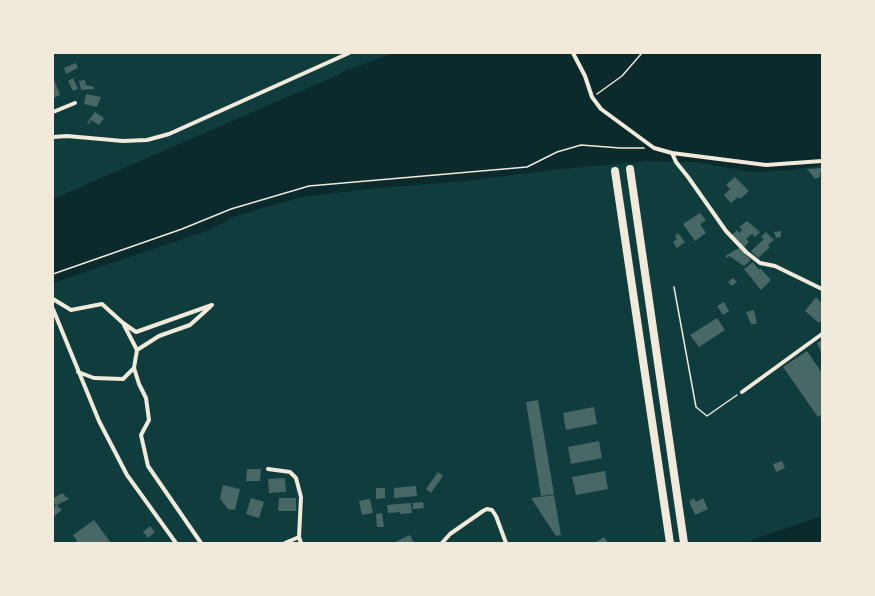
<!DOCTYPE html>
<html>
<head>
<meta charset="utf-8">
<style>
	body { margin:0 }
	#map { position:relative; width:875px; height:596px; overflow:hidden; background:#0f3d3e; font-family:"Alegreya Sans",sans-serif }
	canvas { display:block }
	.frame { position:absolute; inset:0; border:54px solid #f1e9da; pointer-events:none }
</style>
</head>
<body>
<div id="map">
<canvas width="875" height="596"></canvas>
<div class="frame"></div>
</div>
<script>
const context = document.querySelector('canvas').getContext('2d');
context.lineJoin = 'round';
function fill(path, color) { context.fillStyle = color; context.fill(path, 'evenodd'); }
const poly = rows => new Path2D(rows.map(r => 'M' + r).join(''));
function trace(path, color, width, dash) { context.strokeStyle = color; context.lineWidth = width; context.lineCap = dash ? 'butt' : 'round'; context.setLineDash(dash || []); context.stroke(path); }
fill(poly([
	[393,53,822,53,822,165,794,170,752,172,695,162,650,161,562,169,465,181,379,188,301,197,236,216,209,230,53,283,53,199,338,75,347,69,353,68],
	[822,516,822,543,747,543,757,538]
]), '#0a2a2b');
fill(poly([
	[76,63,78,68,66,74,64,68],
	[53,77,60,95,53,98],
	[73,78,78,89,73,91,68,81],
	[85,80,86,85,94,87,94,89,81,90,79,81],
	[86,94,101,97,97,107,84,104],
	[95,112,104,118,99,125,91,120,89,124,87,123],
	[822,168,822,173,820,173,820,177,815,179,807,169],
	[735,177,749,191,740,199,738,197,731,203,724,195,730,189,726,185],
	[700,213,706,220,700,224,706,233,695,241,683,224],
	[747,221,760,232,755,237,752,234,746,239,749,242,744,247,732,235,737,230,739,233,742,230,739,227],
	[781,231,781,237,776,238,774,232],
	[766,232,774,240,768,245,770,247,758,258,751,251,764,239,761,237],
	[678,233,685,242,677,248,673,242,677,239,675,236],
	[739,248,751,260,744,266,729,256,727,258,725,256],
	[753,262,759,270,760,268,771,280,761,290,744,269],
	[733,278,737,282,732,286,728,282],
	[816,297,822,303,822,320,819,323,805,311],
	[724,302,729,311,723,315,717,306],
	[754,310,757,324,751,324,746,312],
	[717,318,725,330,699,347,690,335],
	[822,340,822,354,817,343],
	[807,351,822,373,822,414,818,417,783,367],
	[538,400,554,494,541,496,526,402],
	[594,407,597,424,566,430,563,413],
	[599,441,602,458,571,464,568,447],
	[782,461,785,468,776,472,773,464],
	[247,469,261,469,260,481,246,481],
	[605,471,608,489,576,495,572,477],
	[438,472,443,476,431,493,426,489],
	[285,478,286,492,269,493,268,479],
	[223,485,240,489,235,510,228,509,220,499],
	[416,486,417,496,394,498,394,488],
	[376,488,385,488,385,498,376,499],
	[63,493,66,498,67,497,69,499,57,505,62,510,53,517,53,508,56,506,53,502,53,498],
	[554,495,561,535,556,536,531,498],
	[251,498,264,502,259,518,246,514],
	[279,498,296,498,296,511,278,511],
	[694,498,696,502,703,498,708,509,695,515,689,501],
	[370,499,373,513,362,515,359,501],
	[423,502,424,508,413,509,413,503],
	[411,503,412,513,400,514,400,512,388,513,387,505],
	[382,513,384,527,377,527,376,514],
	[94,520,111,543,74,543,77,541,73,535],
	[150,526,155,532,148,538,143,532],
	[410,535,414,543,393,543],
	[604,537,608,543,595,543]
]), '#486865');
trace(poly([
	[597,94,622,76,642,53],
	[53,274,182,229,231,209,309,186,527,167,557,152,581,145,620,148,644,148],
	[674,287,696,407,707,416,737,395]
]), '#f1e9da', 1.5);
trace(poly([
	[573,53,585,76,592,97,601,109,654,148,672,153,766,165,822,161],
	[53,112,75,103],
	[53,137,67,136,123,141,147,140,169,134,349,53],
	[672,153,676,162,688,177,726,231,746,252,760,263,775,266,822,289],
	[53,299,71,310,102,304,123,323,136,332,212,305],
	[53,309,99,421,127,475,176,543],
	[124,325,137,350],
	[134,368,139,384,146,398,149,420,141,435,148,466,201,543],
	[78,372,94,378,123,379,134,368,137,350,159,336,190,325,210,307],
	[742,392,822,334],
	[268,469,290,472,296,478,301,497,299,537,301,543],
	[285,543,299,537],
	[442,543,450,534,483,511,487,509,492,510,496,516,506,543]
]), '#f1e9da', 4);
trace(poly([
	[630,169,684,543],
	[615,171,670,543]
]), '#f1e9da', 8);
</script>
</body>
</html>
